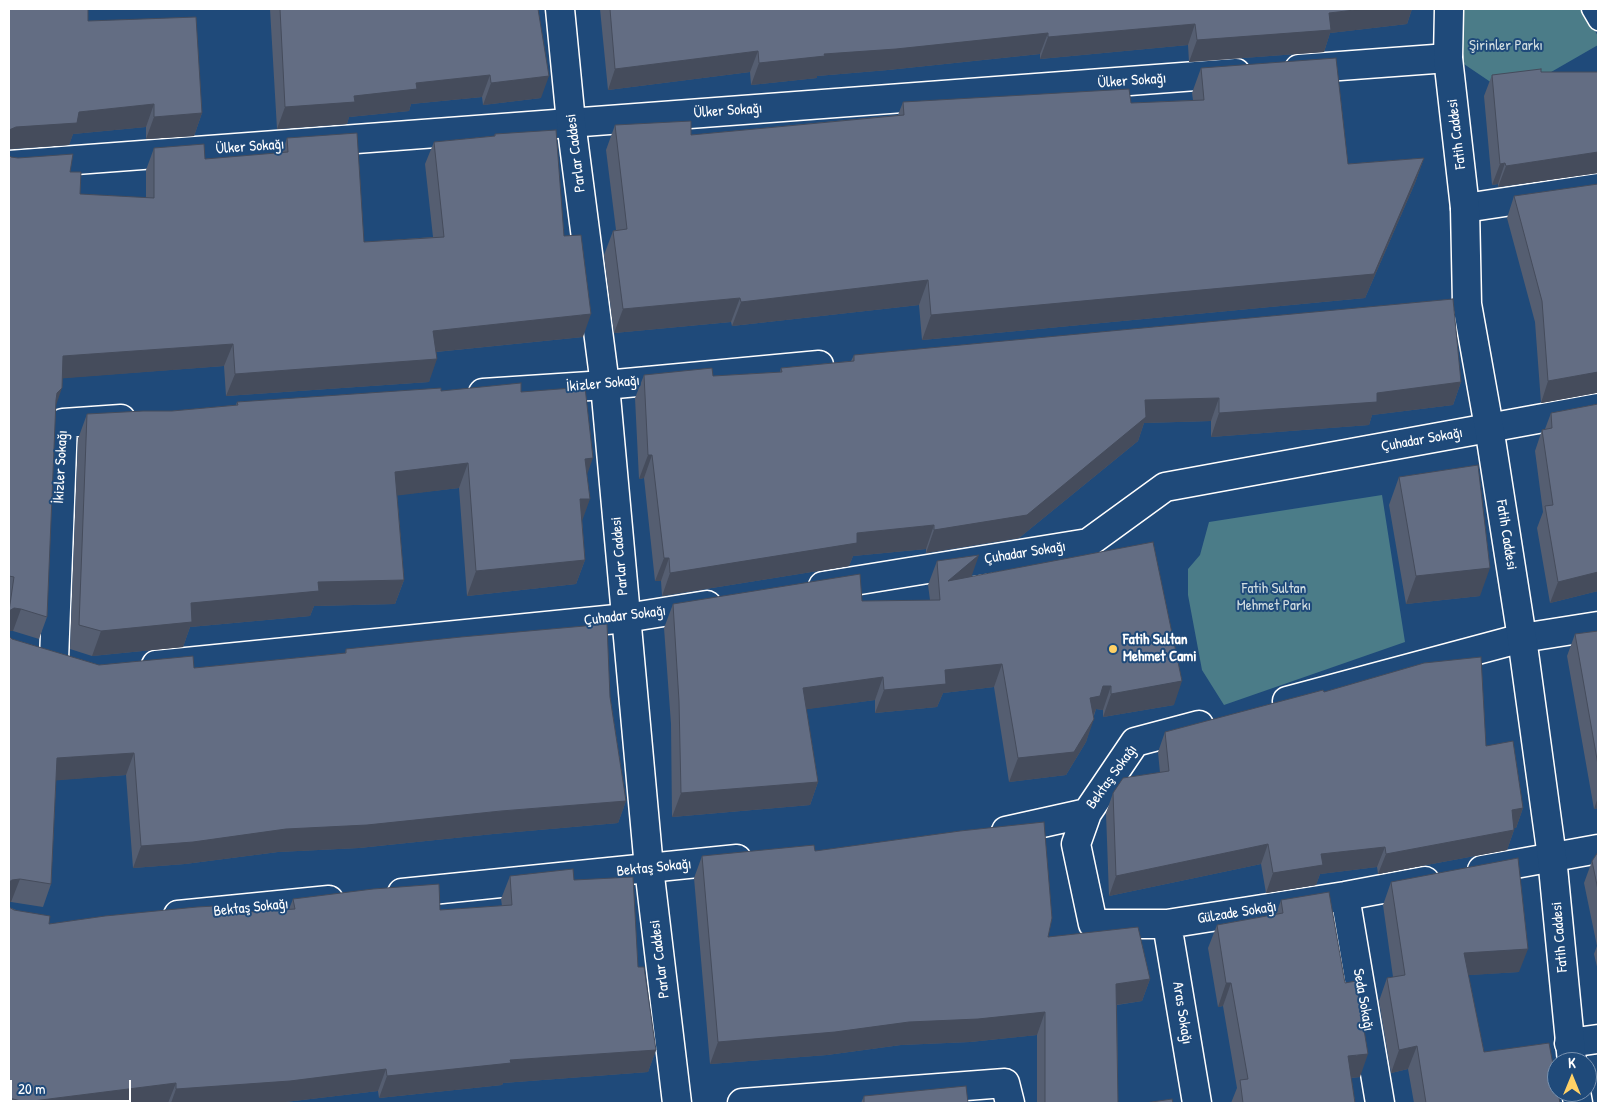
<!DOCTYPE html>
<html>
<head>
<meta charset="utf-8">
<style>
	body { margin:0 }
	#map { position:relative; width:1607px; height:1112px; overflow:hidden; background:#1f4a7a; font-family:"Patrick Hand",sans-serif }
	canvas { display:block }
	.frame { position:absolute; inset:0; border:10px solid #fff; pointer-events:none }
	.north { position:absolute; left:1547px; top:1052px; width:50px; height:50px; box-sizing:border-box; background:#1f4a7a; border:1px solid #7992af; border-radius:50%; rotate:0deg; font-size:14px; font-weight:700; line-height:20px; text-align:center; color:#fff }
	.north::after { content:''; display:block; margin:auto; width:18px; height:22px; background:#ffd166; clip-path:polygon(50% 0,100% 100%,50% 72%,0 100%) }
	.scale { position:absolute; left:10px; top:1080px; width:121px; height:22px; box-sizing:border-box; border:2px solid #fff; border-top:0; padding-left:6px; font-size:15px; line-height:18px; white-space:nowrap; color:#fff; -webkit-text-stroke:4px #1f4a7a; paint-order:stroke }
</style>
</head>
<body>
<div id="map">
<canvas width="1607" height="1112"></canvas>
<div class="frame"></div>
<div class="north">K</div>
<div class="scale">20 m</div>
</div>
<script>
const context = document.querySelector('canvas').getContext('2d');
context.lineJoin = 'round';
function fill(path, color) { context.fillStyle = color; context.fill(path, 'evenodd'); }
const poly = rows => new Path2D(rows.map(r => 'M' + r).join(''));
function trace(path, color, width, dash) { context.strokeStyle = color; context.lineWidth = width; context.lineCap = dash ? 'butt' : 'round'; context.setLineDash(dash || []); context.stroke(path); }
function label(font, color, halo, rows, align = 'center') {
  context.font = font + ' "Patrick Hand",sans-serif'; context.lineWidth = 4; context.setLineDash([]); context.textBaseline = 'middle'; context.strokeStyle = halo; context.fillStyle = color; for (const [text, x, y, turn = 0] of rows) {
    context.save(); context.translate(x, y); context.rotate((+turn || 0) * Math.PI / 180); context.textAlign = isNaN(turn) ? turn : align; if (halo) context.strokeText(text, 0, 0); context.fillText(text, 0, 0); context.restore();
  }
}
fill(poly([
	[1458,9,1582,9,1598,36,1598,45,1532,83,1492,83,1458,60],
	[1382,495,1405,642,1224,705,1202,670,1188,595,1188,569,1200,555,1209,522]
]), '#4b7c88');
const lane = poly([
	[1591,9,1598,21]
]);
const street = poly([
	[1299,69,1448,58],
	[9,165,1236,73],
	[1465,208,1598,188],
	[483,393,605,385,819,365],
	[823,586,1088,543,1165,487,1598,408],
	[54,660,63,423,121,419],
	[156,665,626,618,707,605],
	[1287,701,1522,638,1598,626],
	[1087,813,1076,844,1093,924,1167,924,1345,896,1425,881],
	[1006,831,1087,813,1135,742,1199,725],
	[1482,870,1598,849],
	[402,893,737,859],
	[1345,896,1380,1103],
	[178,915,329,900],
	[1167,924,1197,1103],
	[1569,1043,1598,1039],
	[742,1103,1005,1083,1010,1103]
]);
const secondary = poly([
	[560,9,571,122,605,385,649,868,677,1103],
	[1449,9,1448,58,1465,208,1467,304,1489,427,1522,638,1552,857,1572,1062],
	[1576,1092,1578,1103]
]);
trace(lane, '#fff', 21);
trace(street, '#fff', 31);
trace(secondary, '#fff', 31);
trace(lane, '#1f4a7a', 18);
trace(street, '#1f4a7a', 28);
trace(secondary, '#1f4a7a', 28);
fill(poly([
	[9,9,88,21,202,113,194,136,146,139,146,127,73,134,69,145,9,149],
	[270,9,538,9,541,98,483,105,482,97,411,104,409,111,349,117,347,124,277,129],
	[600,9,1412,9,1407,24,1330,33,1324,52,1189,62,1188,45,1040,59,1040,54,888,70,817,76,817,78,751,85,750,72,608,90],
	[1201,68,1348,164,1424,158,1415,183,1365,298,922,340,919,305,732,326,731,322,614,333,604,255,613,231,616,230,606,150,615,125,691,135,898,115,903,102,1131,103,1193,100,1192,93],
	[1541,72,1598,72,1598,173,1498,187,1498,184,1492,185,1484,96,1492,75],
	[495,134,564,236,583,337,436,352,429,382,226,396,224,366,62,378,55,407,47,617,39,639,13,631,9,631,9,155,11,157,70,172,80,194,146,198,146,170,154,148,205,159,282,153,287,138,364,242,433,237,425,164,434,142,494,136],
	[1514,196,1596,393,1541,403,1535,322,1507,218],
	[854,355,1461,382,1453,405,1372,415,1369,425,1211,437,1211,421,1144,423,1138,441,1019,538,926,553,926,549,853,556,849,566,662,596,661,581,655,581,644,478,639,479,635,398,644,375,713,376,780,372,781,368,851,361],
	[441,391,521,392,587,476,582,520,585,560,576,584,467,596,459,488,397,495,404,580,395,604,314,606,310,616,190,627,183,647,92,656,70,649,78,439,87,414,172,411,236,405,237,402],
	[1598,404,1598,591,1550,603,1537,528,1543,512,1535,451,1542,430,1545,429,1551,413],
	[1399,477,1480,596,1406,604,1389,505],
	[937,561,972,576,1174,705,1103,717,1103,710,1096,709,1086,742,1066,775,1009,782,994,687,943,693,937,707,875,713,875,700,806,709,818,782,810,805,672,817,671,724,664,628,673,604,930,600,928,585],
	[1598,631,1598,808,1594,809,1567,656,1575,634],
	[9,636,12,639,99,665,194,668,345,653,346,649,610,697,626,801,618,823,493,834,359,848,278,852,185,864,133,868,126,775,56,780,51,884,43,907,11,902,9,902],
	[1324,692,1486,746,1523,808,1516,828,1514,828,1514,830,1507,850,1378,874,1377,867,1320,874,1316,885,1266,893,1261,864,1109,896,1106,813,1113,793,1160,773,1158,752,1165,732],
	[815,851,1048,937,1150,979,1142,1001,1117,1005,1118,1103,1037,1103,1037,1035,970,1042,901,1045,827,1055,710,1064,694,878,702,856],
	[1598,852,1598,971,1594,954,1597,946,1584,883,1592,861],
	[510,876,574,880,638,967,656,1050,648,1072,503,1083,502,1085,379,1098,378,1091,277,1103,9,1103,9,907,49,924,289,909,293,899,440,910,502,906,501,899],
	[1391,882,1519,972,1468,975,1484,1052,1560,1103,1414,1103,1408,1069,1391,1073,1379,1001,1387,978,1393,977,1383,905],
	[1281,900,1360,1077,1351,1078,1355,1103,1231,1103,1237,1088,1223,1006,1218,1007,1208,948,1217,925,1276,914],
	[864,1096,968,1103,861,1103]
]), '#555e71');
fill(poly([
	[1363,9,1412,9,1407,24,1330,33,1324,52,1189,62,1197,40,1329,13],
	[1195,24,1188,45,1040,59,1048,37],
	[1048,33,1040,54,888,70,817,76,817,78,751,85,759,63,824,54],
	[758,51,750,72,608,90,615,69],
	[490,75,482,97,411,104,409,111,349,117,347,124,277,129,285,107,354,96,416,83],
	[549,76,541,98,483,105,491,83],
	[154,104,146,127,73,134,69,145,9,149,9,130,16,127,79,112],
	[202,113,194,136,146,139,154,117],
	[1598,152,1598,173,1498,187,1506,166],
	[1424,158,1415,183,1365,298,922,340,931,315],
	[1505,163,1498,184,1492,185,1500,164],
	[928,280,919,305,732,326,741,302],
	[740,298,731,322,614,333,623,309],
	[591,314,583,337,425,353,433,331],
	[233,344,224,366,55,379,63,356],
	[437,359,429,382,226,396,235,374],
	[1598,372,1598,393,1596,393,1541,403,1548,381],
	[1461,382,1453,405,1372,415,1369,425,1211,437,1219,413],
	[62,388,54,411,49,416,57,393],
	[1219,398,1211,421,1144,423,1138,441,1019,538,926,553,934,530,1145,400],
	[648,455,652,455,644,478,639,479],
	[593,458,584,483,585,459],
	[468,463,459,488,386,497,395,472],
	[580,499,590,499,581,524],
	[934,525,926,549,853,556,849,566,662,596,670,573,857,533],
	[979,555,971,578,948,581],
	[664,558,669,558,661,581,655,581],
	[585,560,576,584,467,596,476,571],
	[1490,568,1480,596,1406,604,1416,576],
	[1598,572,1598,591,1550,603,1558,582],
	[404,580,395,604,314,606,310,616,190,627,183,647,92,656,101,631,191,603,318,582],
	[14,608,21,609,13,631,9,631,9,611],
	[1002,664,994,687,943,693,937,707,875,713,884,690,945,670],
	[883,677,875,700,794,711,803,688],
	[1182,681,1174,705,1103,717,1111,694],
	[1103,686,1111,686,1103,710,1096,709,1092,719,1090,698],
	[1094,719,1086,742,1066,775,1009,782,1018,758],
	[134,753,126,775,49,781,57,758],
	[818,782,810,805,672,817,681,793],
	[1598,797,1598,808,1594,809],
	[626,801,618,823,493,834,359,848,278,852,185,864,133,868,141,846,286,829],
	[1523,808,1516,828,1505,830,1512,810],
	[1514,830,1507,850,1378,874,1386,854],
	[1268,844,1261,864,1109,896,1116,876],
	[1385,847,1377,867,1320,874,1316,885,1266,893,1273,873,1321,854],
	[20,879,11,902,9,902,9,882,12,880],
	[1528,949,1519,972,1456,976,1464,953],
	[1150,979,1142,1001,1108,1006,1116,984],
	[1226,983,1231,983,1223,1006,1218,1007],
	[1045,1012,1037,1035,970,1042,901,1045,827,1055,710,1064,718,1042,909,1022],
	[1417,1046,1408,1069,1391,1073,1399,1050],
	[656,1050,648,1072,503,1083,502,1085,379,1098,387,1076,510,1060],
	[1368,1054,1360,1077,1340,1079,1348,1056],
	[386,1069,378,1091,277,1103,171,1103,176,1089],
	[176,1083,168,1103,25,1103,25,1102]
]), '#454c5c');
const building = poly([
	[9,9,88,9,88,21,196,17,202,113,154,117,154,104,79,112,77,123,16,127,9,130,9,9],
	[280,9,538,9,549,76,491,83,490,75,416,83,417,89,354,96,355,102,285,107,280,9],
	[610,9,1363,9,1329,13,1331,30,1197,40,1195,24,1048,37,1048,33,896,49,824,54,825,56,759,63,758,51,615,69,610,9],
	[1336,58,1348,164,1424,158,1374,274,931,315,928,280,741,302,740,298,623,309,613,231,627,229,615,125,691,121,691,135,904,115,903,102,1129,89,1131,103,1204,100,1201,68,1336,58],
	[1541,69,1541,72,1598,72,1598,152,1506,166,1505,163,1500,164,1492,75,1541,69],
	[556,130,564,236,581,235,591,314,433,331,437,359,235,374,233,344,63,356,62,388,57,393,56,400,47,617,21,609,14,608,9,611,14,577,9,576,9,155,11,157,18,158,73,154,70,172,81,172,80,194,154,198,154,148,204,144,205,159,288,152,287,138,357,133,364,242,444,237,434,142,495,136,495,134,556,130],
	[1598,184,1598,372,1548,381,1542,301,1514,196,1598,184],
	[1453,299,1461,382,1377,393,1377,402,1219,413,1219,398,1145,400,1146,417,1027,515,934,530,934,525,857,533,857,543,670,573,669,558,664,558,652,455,648,455,644,375,712,368,713,376,782,372,781,368,854,361,854,355,1453,299],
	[521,383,521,392,585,387,593,458,585,459,590,499,580,499,585,560,476,571,468,463,395,472,404,580,318,582,319,591,191,603,192,622,101,631,79,625,87,414,143,411,172,411,238,405,237,402,441,388,441,391,521,383],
	[1598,404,1598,572,1558,582,1545,506,1553,505,1542,430,1552,428,1551,413,1598,404],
	[1478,465,1490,568,1416,576,1399,477,1478,465],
	[1153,542,1182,681,1111,694,1111,686,1103,686,1100,696,1090,698,1094,719,1074,752,1018,758,1002,664,945,670,946,684,884,690,883,677,803,688,818,782,681,793,679,701,673,604,860,574,862,601,940,600,937,561,979,555,948,581,1153,542],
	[607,624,610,697,626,801,501,811,367,825,286,829,193,842,141,846,134,753,57,758,51,884,20,879,12,880,9,882,9,636,12,639,99,665,193,656,194,668,346,653,346,649,461,637,607,624],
	[1598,631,1598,765,1575,634,1598,631],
	[1481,657,1486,746,1513,741,1523,808,1512,810,1514,830,1386,854,1385,847,1321,854,1323,865,1273,873,1268,844,1116,876,1113,793,1123,778,1169,771,1165,732,1323,690,1324,692,1424,663,1481,657],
	[1044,822,1052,918,1048,937,1138,927,1150,979,1116,984,1118,1103,1045,1103,1045,1012,978,1019,909,1022,835,1032,718,1042,702,856,814,845,815,851,960,831,1044,822],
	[1598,852,1598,890,1592,861,1598,852],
	[1518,858,1528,949,1464,953,1484,1052,1549,1043,1557,1086,1557,1092,1558,1092,1560,1103,1426,1103,1417,1046,1399,1050,1387,978,1405,975,1391,882,1518,858],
	[573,869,574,880,633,877,638,967,644,967,656,1050,510,1060,511,1063,387,1076,386,1069,290,1081,176,1089,176,1083,25,1102,9,1098,9,907,14,910,50,916,49,924,105,916,197,907,215,906,215,914,295,909,293,899,373,889,439,884,440,910,512,905,510,876,573,869],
	[1329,892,1345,983,1356,981,1368,1054,1348,1056,1355,1103,1243,1103,1240,1080,1248,1079,1231,983,1226,983,1217,925,1283,913,1281,900,1329,892],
	[966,1086,968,1103,864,1103,864,1096,966,1086],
	[1172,1099,1173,1103,1145,1103,1172,1099]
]);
fill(building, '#636d83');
trace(building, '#454c5c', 1);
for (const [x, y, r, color] of [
	[1113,649,5,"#ffd166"]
]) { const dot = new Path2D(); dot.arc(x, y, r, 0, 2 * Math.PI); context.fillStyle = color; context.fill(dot); trace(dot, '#1f4a7a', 2); }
label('15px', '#d2dee1', '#1f4a7a', [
	["Şirinler Parkı",1506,46],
	["Fatih Sultan",1274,589],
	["Mehmet Parkı",1274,606]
]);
label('15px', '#fff', '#1f4a7a', [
	["Ülker Sokağı",1132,81,-4],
	["Ülker Sokağı",728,111,-4],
	["Fatih Caddesi",1457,134,-97],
	["Ülker Sokağı",250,147,-4],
	["Parlar Caddesi",576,153,-97],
	["İkizler Sokağı",603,384,-5],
	["Çuhadar Sokağı",1422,440,-10],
	["İkizler Sokağı",61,467,-87],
	["Fatih Caddesi",1506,535,81],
	["Çuhadar Sokağı",1025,553,-9],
	["Parlar Caddesi",620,556,-95],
	["Çuhadar Sokağı",625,616,-7],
	["Bektaş Sokağı",1112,777,-54],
	["Bektaş Sokağı",654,868,-6],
	["Bektaş Sokağı",251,908,-6],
	["Gülzade Sokağı",1237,913,-9],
	["Fatih Caddesi",1560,937,-95],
	["Parlar Caddesi",660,959,-97],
	["Seda Sokağı",1363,1000,80],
	["Aras Sokağı",1182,1013,81]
]);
label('bold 15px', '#fff', '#1f4a7a', [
	["Fatih Sultan",1123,640],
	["Mehmet Cami",1123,657]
], 'left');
</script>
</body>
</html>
